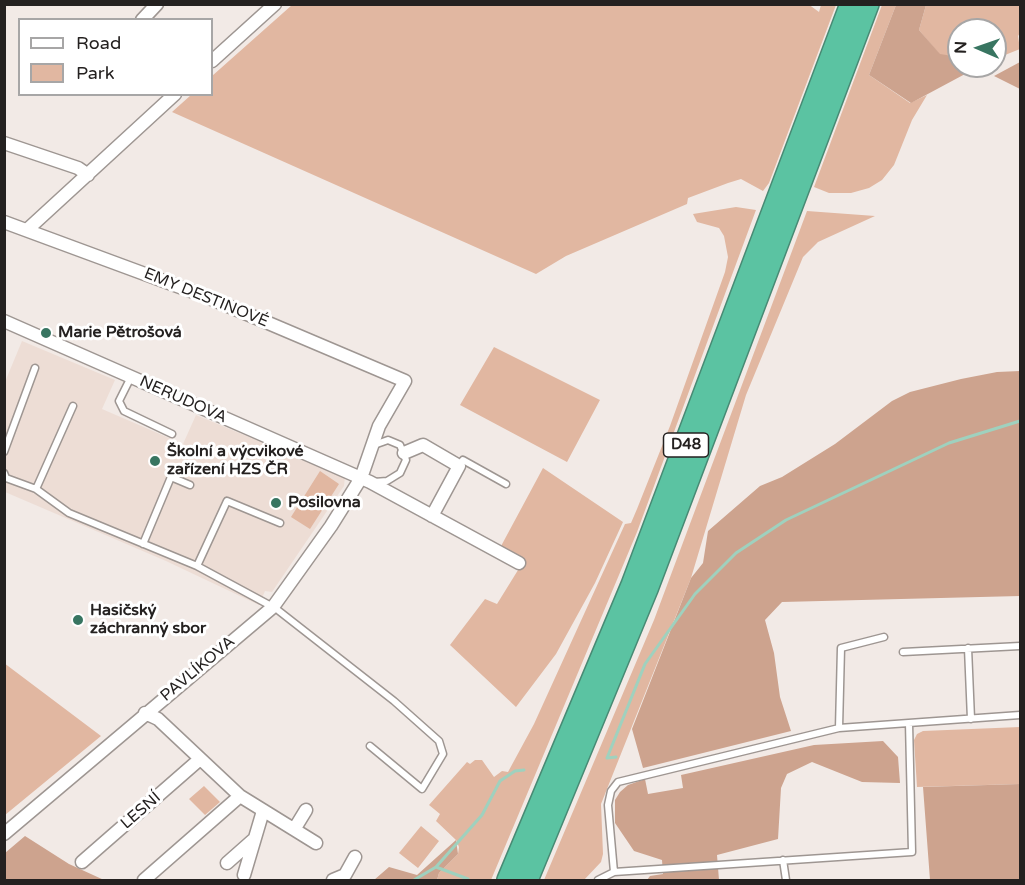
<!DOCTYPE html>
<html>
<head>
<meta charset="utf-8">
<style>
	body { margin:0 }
	#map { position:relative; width:1025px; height:885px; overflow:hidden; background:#f2eae6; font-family:"Varela Round",sans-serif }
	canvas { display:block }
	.frame { position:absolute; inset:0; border:6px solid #242120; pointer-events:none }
	.legend { position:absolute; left:18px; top:18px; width:195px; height:78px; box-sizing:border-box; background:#fff; border:2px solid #a7a6a6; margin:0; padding:8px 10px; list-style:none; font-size:18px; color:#242120 }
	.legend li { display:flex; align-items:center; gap:12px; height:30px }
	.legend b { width:30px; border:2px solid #a7a6a6 }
	.north { position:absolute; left:947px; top:18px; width:60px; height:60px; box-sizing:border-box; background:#fff; border:2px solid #a7a6a6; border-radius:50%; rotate:272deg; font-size:16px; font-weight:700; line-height:24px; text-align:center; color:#242120 }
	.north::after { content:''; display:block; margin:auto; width:21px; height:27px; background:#387561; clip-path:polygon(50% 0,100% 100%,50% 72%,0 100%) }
</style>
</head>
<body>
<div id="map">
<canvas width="1025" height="885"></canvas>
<div class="frame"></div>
<ul class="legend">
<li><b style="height:8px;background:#fff"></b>Road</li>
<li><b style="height:16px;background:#e1b7a1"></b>Park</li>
</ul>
<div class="north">N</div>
</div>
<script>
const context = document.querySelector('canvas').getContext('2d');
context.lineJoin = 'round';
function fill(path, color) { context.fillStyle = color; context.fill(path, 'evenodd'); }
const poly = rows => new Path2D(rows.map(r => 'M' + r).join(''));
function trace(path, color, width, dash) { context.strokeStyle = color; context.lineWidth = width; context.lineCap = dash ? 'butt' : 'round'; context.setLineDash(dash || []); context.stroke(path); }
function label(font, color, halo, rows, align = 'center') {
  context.font = font + ' "Varela Round",sans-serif'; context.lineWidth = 6; context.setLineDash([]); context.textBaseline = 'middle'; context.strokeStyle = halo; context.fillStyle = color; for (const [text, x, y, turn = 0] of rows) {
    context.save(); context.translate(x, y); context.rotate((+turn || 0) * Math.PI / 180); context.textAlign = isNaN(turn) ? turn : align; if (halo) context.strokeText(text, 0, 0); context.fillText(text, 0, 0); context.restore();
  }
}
fill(poly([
	[22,341,115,380,102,409,183,444,196,415,345,477,344,486,272,592,265,591,259,605,166,561,5,492,5,382]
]), '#edddd5');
fill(poly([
	[808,4,819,12,821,5,836,5,769,183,763,191,741,179,728,183,688,198,687,204,566,256,536,274,172,112,191,95,212,94,212,76,292,5],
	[882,5,896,5,869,75,910,103,927,95,912,120,894,165,882,180,869,188,851,193,829,193,814,187],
	[926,5,1020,5,1020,33,1018,36,1020,49,995,59,995,30,959,30,959,57,940,55,919,30],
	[736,207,756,210,637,532,491,880,437,880,439,873,458,854,459,847,456,840,436,821,440,814,429,805,467,762,470,764,475,760,482,760,494,777,502,771,508,772,534,724,625,524,631,523,637,509,670,426,725,272,728,257,724,236,719,228,697,222,693,214],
	[807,211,875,216,818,242,803,257,746,395,691,578,601,804,603,854,601,862,584,880,544,880,654,620],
	[494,347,600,400,567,462,460,405],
	[543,468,623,522,595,583,556,654,516,707,450,645,485,599,497,604,523,562,500,548],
	[320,471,339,484,310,529,291,517],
	[4,663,101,736,5,815,4,815],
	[1020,727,1020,784,917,787,914,740,917,734,923,731],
	[204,786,220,802,205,815,189,799],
	[421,826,439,841,418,868,399,853]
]), '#e1b7a1');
fill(poly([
	[896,5,926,5,919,30,940,54,959,57,959,66,980,66,911,103,869,75],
	[1020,62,1020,89,994,76],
	[1020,371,1020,596,782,602,765,620,774,653,780,697,791,731,643,768,632,729,691,578,703,563,708,531,760,486,782,477,835,444,892,401,910,392,961,379,997,372],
	[883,741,898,757,900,783,862,782,812,762,787,774,781,788,778,839,717,855,719,880,647,880,650,876,663,874,662,860,634,851,615,823,615,800,620,792,628,785,645,779,648,794,683,788,681,775,814,745],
	[1020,784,1020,880,930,880,923,787],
	[25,836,69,864,104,880,5,880,5,853],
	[456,840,458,854,439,873,437,880,374,880,389,867,417,875]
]), '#cda38e');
trace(poly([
	[616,757,607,758,645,664,695,594,736,553,786,520,949,443,1020,421],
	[436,867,482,815,500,781,515,771,524,770],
	[414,880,436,867,468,879]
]), '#9fd1be', 3);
const lane = poly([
	[131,377,119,401,124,411,172,434],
	[73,406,36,489,69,513,197,566,273,607],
	[4,452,35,368],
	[459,466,463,460,506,484],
	[4,473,6,478,36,489],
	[374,482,387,481,400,473,406,460,400,445,388,440,374,445],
	[143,544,171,477,190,485],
	[197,566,227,501,280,523],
	[279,611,394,701,439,741,443,754,422,789,370,746],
	[968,648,971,719],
	[903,652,1020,646],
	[839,728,841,648,884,637],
	[783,860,786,880],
	[614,872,608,805,611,791,618,782,839,728,1020,715],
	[598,880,614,872,912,852,909,723]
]);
const street = poly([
	[142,20,157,4],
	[212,61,275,4],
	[4,143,78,168,88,175],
	[4,222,207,297,405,381,379,426,361,478,331,526,273,607,4,834],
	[28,229,175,94],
	[4,321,370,482,519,563],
	[404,453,423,445,459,466,432,516],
	[240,796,316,843],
	[295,828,306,810],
	[82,862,200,759],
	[227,863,253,840],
	[244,875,263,811],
	[144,880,240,796,158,719,145,713],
	[333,880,345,875,355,857]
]);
const highway = poly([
	[508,880,632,585,851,4],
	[527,880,647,589,868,4]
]);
trace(lane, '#9e9692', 9);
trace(street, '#9e9692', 15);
trace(highway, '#488a74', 24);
trace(lane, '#fff', 6);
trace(street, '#fff', 12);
trace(highway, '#5bc3a2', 21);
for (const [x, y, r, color] of [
	[46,333,6,"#387561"],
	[155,461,6,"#387561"],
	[276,503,6,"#387561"],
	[78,620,6,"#387561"]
]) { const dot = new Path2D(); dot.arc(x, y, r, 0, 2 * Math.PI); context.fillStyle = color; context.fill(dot); trace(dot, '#fff', 2); }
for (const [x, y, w] of [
	[686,445,45]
]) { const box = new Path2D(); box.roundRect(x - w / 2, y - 12, w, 24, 4.5); context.fillStyle = '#fff'; context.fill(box); trace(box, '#242120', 1.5); }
label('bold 15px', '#242120', null, [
	["D48",686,445]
]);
label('16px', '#242120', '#fff', [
	["EMY DESTINOVÉ",206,298,22],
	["NERUDOVA",183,400,24],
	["PAVLÍKOVA",198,669,-40],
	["LESNÍ",141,811,-41]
]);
label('bold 16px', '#242120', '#fff', [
	["Marie Pětrošová",58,333],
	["Školní a výcvikové",167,452],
	["zařízení HZS ČR",167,470],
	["Posilovna",288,503],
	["Hasičský",90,611],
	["záchranný sbor",90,629]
], 'left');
</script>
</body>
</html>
